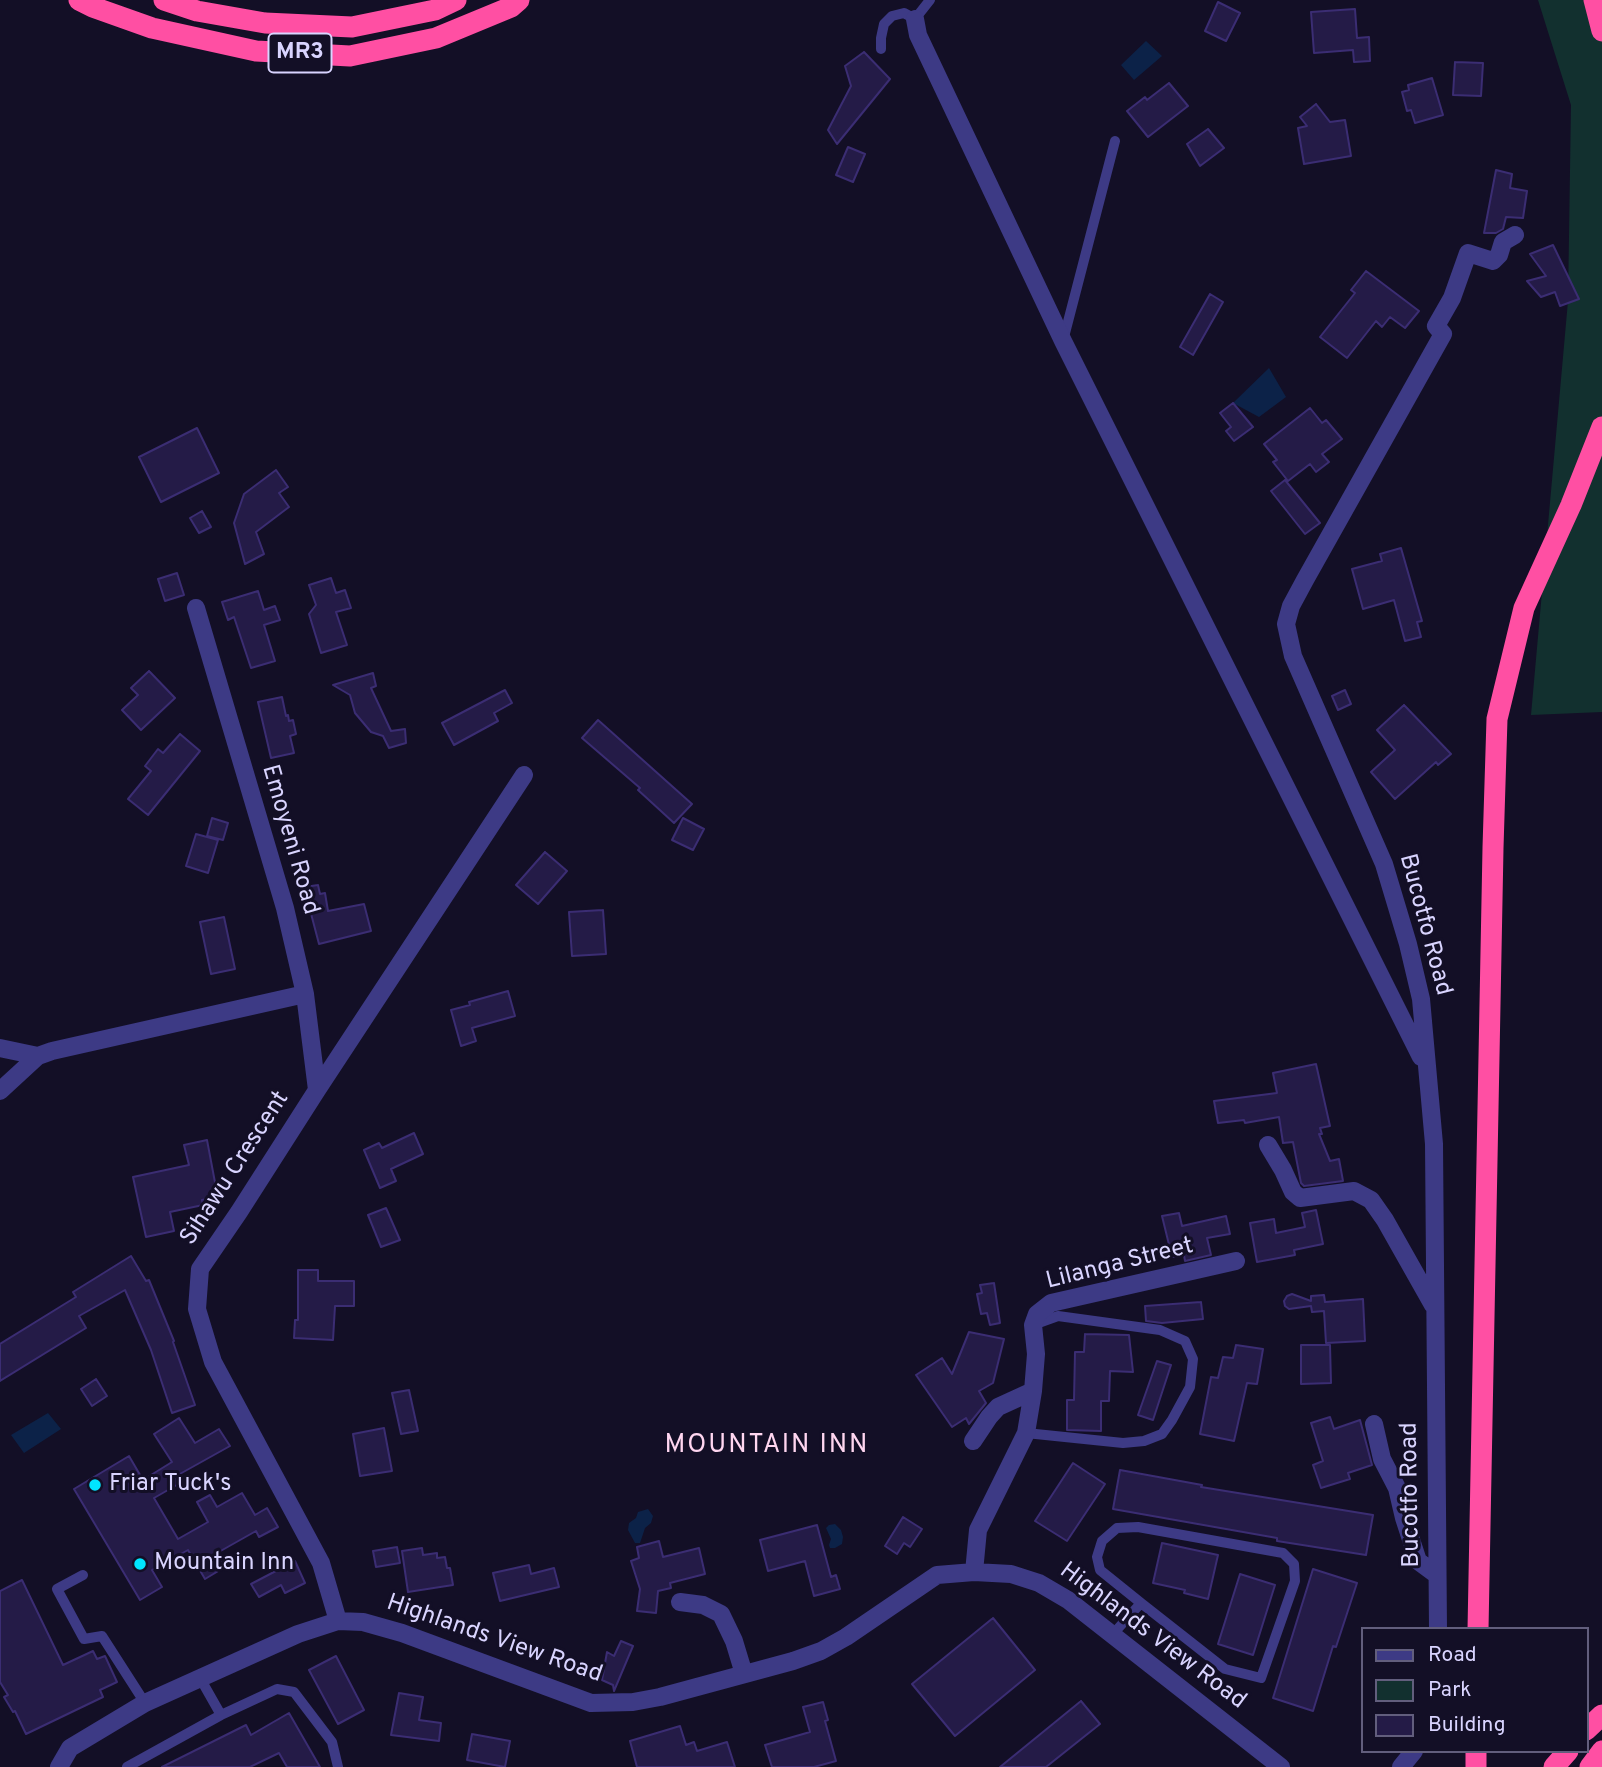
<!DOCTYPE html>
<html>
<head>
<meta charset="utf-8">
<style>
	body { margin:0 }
	#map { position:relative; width:1602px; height:1767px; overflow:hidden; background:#130f26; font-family:Overpass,sans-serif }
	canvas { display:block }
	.legend { position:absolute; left:1361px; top:1627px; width:228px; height:126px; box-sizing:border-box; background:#130f26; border:2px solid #625e7d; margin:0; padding:9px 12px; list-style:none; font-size:21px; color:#d9d4ff }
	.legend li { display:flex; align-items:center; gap:14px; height:35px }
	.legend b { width:35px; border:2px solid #625e7d }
</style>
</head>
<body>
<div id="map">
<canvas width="1602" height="1767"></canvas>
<ul class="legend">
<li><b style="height:9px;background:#3d3a85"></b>Road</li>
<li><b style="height:19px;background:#12302f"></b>Park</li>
<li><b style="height:19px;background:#241b47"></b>Building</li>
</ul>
</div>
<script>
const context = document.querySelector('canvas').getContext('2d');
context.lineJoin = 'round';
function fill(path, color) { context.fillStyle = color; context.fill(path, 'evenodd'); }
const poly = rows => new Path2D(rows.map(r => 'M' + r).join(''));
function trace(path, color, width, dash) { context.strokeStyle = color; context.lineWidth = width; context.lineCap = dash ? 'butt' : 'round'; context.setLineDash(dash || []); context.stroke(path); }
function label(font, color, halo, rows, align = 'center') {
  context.font = font + ' Overpass,sans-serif'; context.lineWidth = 6; context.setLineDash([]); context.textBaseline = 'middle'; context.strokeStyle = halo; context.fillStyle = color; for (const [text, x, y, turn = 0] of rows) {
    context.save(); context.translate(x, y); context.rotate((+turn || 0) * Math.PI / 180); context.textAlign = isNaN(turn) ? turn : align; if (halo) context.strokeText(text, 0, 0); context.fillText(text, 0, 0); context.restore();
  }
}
fill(poly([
	[1538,0,1602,0,1602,712,1531,715,1568,301,1571,105]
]), '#12302f');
fill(poly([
	[1146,41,1162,56,1134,80,1121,65],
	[1269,368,1286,397,1259,417,1233,403],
	[48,1413,61,1429,24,1453,11,1435],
	[648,1509,653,1516,651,1523,645,1528,640,1543,635,1543,628,1530,629,1523,636,1518,638,1512],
	[835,1524,841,1530,843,1537,842,1544,835,1548,830,1548,829,1545,831,1539,826,1528,829,1525]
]), '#0c2248');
const building = poly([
	[1218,2,1240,13,1226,41,1205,31,1218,2],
	[1355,9,1357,38,1369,37,1370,61,1354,62,1353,50,1314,53,1311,12,1355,9],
	[864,52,890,79,837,144,828,130,851,86,845,66,864,52],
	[1455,62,1483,63,1481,96,1453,95,1455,62],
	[1432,78,1443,115,1415,123,1411,110,1407,111,1402,92,1409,90,1408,85,1432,78],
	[1169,83,1188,106,1148,137,1127,111,1145,97,1147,100,1169,83],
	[1316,104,1330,122,1345,120,1351,156,1304,164,1298,128,1307,126,1300,117,1316,104],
	[1208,129,1224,148,1200,166,1187,144,1208,129],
	[848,147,865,154,853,182,836,175,848,147],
	[1496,170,1512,174,1510,188,1527,191,1523,218,1506,217,1503,229,1496,233,1484,233,1496,170],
	[1553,245,1579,299,1560,306,1555,292,1541,297,1527,281,1546,276,1530,254,1553,245],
	[1366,271,1419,311,1405,328,1390,317,1382,327,1376,321,1347,358,1320,337,1355,293,1351,290,1366,271],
	[1210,294,1223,302,1193,355,1180,347,1210,294],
	[1233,403,1253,427,1234,441,1226,431,1231,427,1220,413,1233,403],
	[1310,408,1322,423,1326,420,1342,439,1322,454,1329,462,1316,472,1310,464,1288,481,1273,462,1277,460,1264,444,1310,408],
	[197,428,219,473,161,502,139,457,197,428],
	[276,470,288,487,279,493,289,507,256,532,264,554,245,564,234,523,244,494,276,470],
	[1285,480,1320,523,1305,534,1271,491,1285,480],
	[202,511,211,527,199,533,190,518,202,511],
	[1401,548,1422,621,1417,622,1421,637,1405,641,1394,600,1363,609,1352,569,1382,561,1380,554,1401,548],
	[177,573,184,595,165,601,158,579,177,573],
	[331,578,336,593,345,590,351,608,336,612,347,645,321,653,309,614,316,605,309,585,331,578],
	[258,591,264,610,275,606,280,620,264,625,275,661,251,668,234,617,228,620,222,602,258,591],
	[149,671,175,698,141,730,122,710,138,695,131,688,149,671],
	[373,673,376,686,371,688,391,731,405,729,406,743,389,748,383,736,371,732,355,713,350,695,333,685,373,673],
	[505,690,512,703,494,713,498,721,454,745,442,723,505,690],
	[1345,690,1351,704,1338,710,1332,696,1345,690],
	[282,697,286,716,288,715,289,721,293,720,296,734,290,736,294,753,271,758,258,702,282,697],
	[1404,705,1451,754,1438,765,1436,762,1395,799,1371,772,1395,750,1377,730,1404,705],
	[598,720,692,804,674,823,638,790,640,788,582,738,598,720],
	[180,734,200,751,148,815,128,799,151,771,145,766,158,749,163,753,180,734],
	[212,818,228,823,223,840,207,836,212,818],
	[683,818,704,829,693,850,672,840,683,818],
	[196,834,218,840,208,873,186,866,196,834],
	[545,852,567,871,538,904,516,885,545,852],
	[318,885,320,894,325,893,328,911,364,904,371,931,319,944,309,906,308,906,305,887,318,885],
	[603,910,606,954,572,956,569,912,603,910],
	[224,917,235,969,211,974,200,922,224,917],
	[508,991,515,1016,472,1028,476,1041,461,1046,451,1010,470,1005,469,1002,508,991],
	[1316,1064,1330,1126,1320,1128,1322,1134,1319,1134,1330,1161,1339,1159,1343,1181,1304,1186,1301,1183,1293,1142,1283,1143,1279,1117,1245,1123,1244,1120,1218,1123,1214,1101,1277,1093,1273,1073,1316,1064],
	[414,1133,423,1154,391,1169,396,1181,380,1188,364,1150,379,1143,382,1148,414,1133],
	[207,1140,217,1193,210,1194,211,1198,202,1200,203,1205,170,1212,174,1231,146,1237,133,1177,189,1165,184,1145,207,1140],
	[386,1208,400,1240,381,1247,368,1215,386,1208],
	[1316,1210,1323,1244,1294,1250,1295,1255,1257,1262,1250,1223,1274,1219,1276,1233,1305,1227,1302,1213,1316,1210],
	[1179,1213,1182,1226,1226,1216,1230,1234,1207,1238,1211,1255,1185,1261,1184,1255,1172,1257,1162,1216,1179,1213],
	[131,1256,146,1281,149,1280,174,1341,173,1342,195,1405,172,1413,151,1350,125,1290,79,1316,86,1328,0,1381,0,1344,76,1297,73,1292,131,1256],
	[298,1270,318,1270,318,1281,354,1281,354,1306,335,1306,333,1340,294,1338,295,1320,298,1320,298,1270],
	[994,1283,1000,1323,990,1325,987,1313,981,1314,977,1294,982,1293,980,1285,994,1283],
	[1292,1294,1311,1301,1311,1296,1324,1295,1325,1302,1363,1299,1365,1341,1326,1343,1324,1311,1312,1312,1311,1306,1289,1309,1285,1306,1284,1301,1287,1296,1292,1294],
	[1201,1302,1203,1319,1162,1323,1146,1321,1145,1306,1201,1302],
	[969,1332,1004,1339,993,1383,979,1391,986,1403,969,1424,966,1418,952,1427,916,1375,942,1358,952,1374,969,1332],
	[1085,1334,1129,1335,1133,1372,1110,1371,1109,1401,1101,1401,1101,1431,1067,1430,1067,1400,1074,1400,1075,1352,1084,1352,1085,1334],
	[1236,1345,1263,1349,1257,1384,1247,1383,1234,1441,1200,1434,1211,1377,1218,1378,1223,1357,1233,1358,1236,1345],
	[1301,1345,1330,1345,1331,1383,1301,1384,1301,1345],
	[1157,1361,1171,1365,1153,1420,1138,1415,1157,1361],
	[96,1379,107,1396,92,1406,81,1389,96,1379],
	[409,1390,418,1431,401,1434,392,1393,409,1390],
	[1330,1417,1334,1429,1360,1420,1372,1465,1348,1473,1350,1479,1321,1488,1313,1465,1323,1461,1311,1423,1330,1417],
	[179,1418,195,1443,219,1429,230,1446,178,1475,182,1482,154,1498,178,1539,208,1522,197,1502,210,1495,217,1507,242,1493,255,1515,267,1508,278,1527,259,1537,256,1531,217,1553,225,1567,205,1579,188,1550,152,1570,162,1587,140,1600,74,1489,129,1456,143,1480,172,1462,154,1434,179,1418],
	[384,1428,392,1471,360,1476,353,1434,384,1428],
	[1073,1463,1105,1484,1067,1541,1035,1521,1073,1463],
	[1120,1470,1202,1485,1201,1487,1373,1515,1366,1555,1277,1541,1277,1538,1113,1509,1120,1470],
	[903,1517,922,1529,910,1547,904,1543,897,1554,885,1546,903,1517],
	[817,1525,831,1577,836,1575,840,1589,814,1596,805,1561,768,1571,760,1540,817,1525],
	[659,1541,663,1557,699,1548,705,1574,670,1583,671,1588,658,1591,656,1613,637,1611,640,1589,631,1561,639,1558,637,1547,659,1541],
	[1162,1543,1218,1555,1208,1599,1184,1593,1185,1590,1153,1583,1162,1543],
	[397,1547,400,1563,376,1567,373,1551,397,1547],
	[422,1548,423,1555,437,1553,437,1558,445,1557,447,1568,450,1568,453,1585,408,1592,402,1551,422,1548],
	[295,1561,305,1583,285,1593,281,1585,259,1597,251,1584,295,1561],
	[529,1565,531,1574,554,1568,559,1587,500,1601,493,1573,529,1565],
	[1313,1569,1357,1583,1336,1647,1333,1646,1313,1711,1273,1698,1313,1569],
	[1240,1574,1275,1585,1253,1655,1218,1644,1240,1574],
	[22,1580,63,1665,93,1651,97,1659,105,1656,117,1682,100,1690,103,1697,26,1734,15,1711,13,1712,4,1697,8,1695,0,1682,0,1591,22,1580],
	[993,1618,1035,1670,955,1736,912,1684,993,1618],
	[621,1641,633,1646,614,1691,613,1685,602,1680,607,1652,614,1656,621,1641],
	[336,1656,364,1710,338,1724,309,1670,336,1656],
	[399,1693,423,1697,419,1720,441,1723,439,1741,391,1735,399,1693],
	[1081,1701,1100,1724,1046,1767,1000,1767,1081,1701],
	[823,1702,828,1720,825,1721,836,1761,814,1767,772,1767,765,1745,810,1732,803,1707,823,1702],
	[289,1713,320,1767,287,1767,279,1753,250,1767,162,1767,246,1725,251,1735,289,1713],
	[680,1726,686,1745,694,1742,697,1751,727,1742,735,1767,637,1767,630,1741,680,1726],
	[472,1734,510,1741,505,1767,467,1760,472,1734]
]);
fill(building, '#241b47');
trace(building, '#3b2d73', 2);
trace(poly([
	[881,49,881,38,884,24,892,16,904,13,915,19,930,0],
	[1064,337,1115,141],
	[1026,1433,1123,1443,1144,1441,1162,1434,1172,1420,1190,1387,1193,1359,1185,1341,1160,1330,1058,1316,1033,1325],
	[83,1575,57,1589,84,1639,102,1636,145,1703],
	[1113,1634,1141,1603,1100,1570,1097,1557,1102,1541,1117,1528,1138,1527,1283,1553,1294,1564,1295,1581,1261,1678,1225,1669,1141,1603],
	[200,1678,221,1715],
	[127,1767,221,1715,277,1689,294,1692,332,1742,338,1767]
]), '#3d3a85', 10);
trace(poly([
	[915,19,918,35,1063,341,1421,1057],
	[196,608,285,908,305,994,317,1090],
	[0,1048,38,1056],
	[0,1091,38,1056,52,1051,305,994],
	[1268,1145,1283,1170,1293,1192,1300,1198,1354,1191,1371,1200,1385,1220,1433,1305],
	[1374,1424,1382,1459,1397,1488,1404,1518,1418,1561,1437,1575],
	[973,1441,989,1417,998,1407,1033,1391],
	[974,1572,978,1530,1026,1433,1033,1391,1036,1354,1033,1325,1037,1314,1051,1303,1236,1261],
	[680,1602,703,1605,721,1614,734,1641,744,1674],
	[338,1621,321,1563,213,1362,197,1309,200,1269,239,1212,317,1090,524,775],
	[1438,1629,1434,1144,1421,999,1408,944,1384,864,1293,656,1286,624,1291,606,1305,580,1443,334,1436,326,1452,298,1468,253,1493,261,1499,255,1503,242,1515,235],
	[59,1767,70,1748,145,1703,298,1634,338,1621,363,1622,402,1633,591,1703,633,1702,660,1697,793,1661,821,1651,846,1637,937,1575,974,1572,1011,1574,1039,1583,1068,1600,1281,1767],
	[1401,1767,1414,1751]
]), '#3d3a85', 18);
trace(poly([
	[79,0,93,7,152,28,256,51,350,56,436,38,511,7,519,0],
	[164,0,197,11,265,23,352,27,435,10,456,0],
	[1594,0,1602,31],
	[1478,1629,1493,848,1497,719,1524,608,1571,505,1602,427],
	[1586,1730,1602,1715],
	[1476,1767,1476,1751],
	[1554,1767,1568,1751],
	[1590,1767,1602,1751]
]), '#ff4fa3', 21);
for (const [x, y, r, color] of [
	[95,1485,7,"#00e5ff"],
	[140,1564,7,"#00e5ff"]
]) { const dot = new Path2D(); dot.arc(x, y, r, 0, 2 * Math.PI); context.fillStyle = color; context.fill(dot); trace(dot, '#130f26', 2.5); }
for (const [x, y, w] of [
	[300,53,63]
]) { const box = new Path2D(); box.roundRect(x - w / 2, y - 19.5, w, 39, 5); context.fillStyle = '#130f26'; context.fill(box); trace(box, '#d9d4ff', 2); }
label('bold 23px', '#d9d4ff', null, [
	["MR3",300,53]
]);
label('24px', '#d9d4ff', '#130f26', [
	["Emoyeni Road",289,840,74],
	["Bucotfo Road",1424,925,75],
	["Sihawu Crescent",236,1169,-57],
	["Lilanga Street",1120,1265,-14],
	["Bucotfo Road",1412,1495,-91],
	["Highlands View Road",1152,1637,37],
	["Highlands View Road",494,1640,19]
]);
label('24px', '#d9d4ff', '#130f26', [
	["Friar Tuck's",109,1485],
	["Mountain Inn",154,1564]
], 'left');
context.letterSpacing = '2px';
label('26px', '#ffd6f0', '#130f26', [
	["MOUNTAIN INN",767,1447]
]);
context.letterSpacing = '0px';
</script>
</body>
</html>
